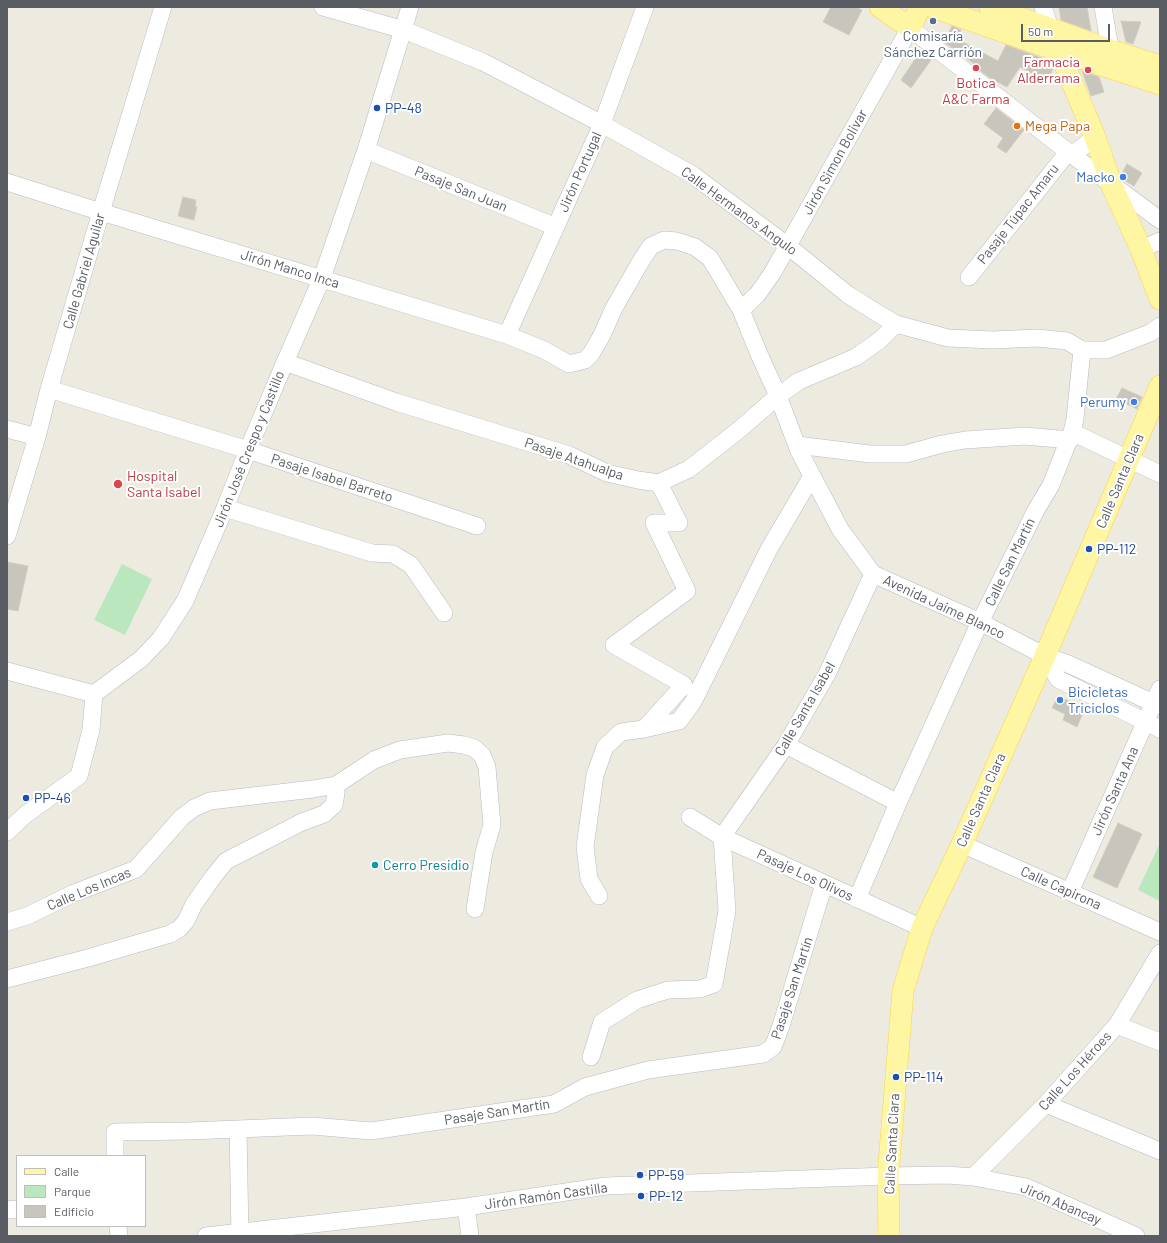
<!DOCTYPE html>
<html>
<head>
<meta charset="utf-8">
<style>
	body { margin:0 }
	#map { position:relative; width:1167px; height:1243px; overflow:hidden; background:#edebe0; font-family:Barlow,sans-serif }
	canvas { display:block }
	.frame { position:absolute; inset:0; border:8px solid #595c62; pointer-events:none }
	.legend { position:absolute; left:16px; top:1155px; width:130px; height:72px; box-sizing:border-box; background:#fff; border:1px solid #bdbec0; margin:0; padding:5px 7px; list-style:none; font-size:12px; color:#595c62 }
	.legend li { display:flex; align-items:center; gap:8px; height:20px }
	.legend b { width:20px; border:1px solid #bdbec0 }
	.scale { position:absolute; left:1021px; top:24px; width:89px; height:18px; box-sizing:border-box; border:2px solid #595c62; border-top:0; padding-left:5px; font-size:12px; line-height:14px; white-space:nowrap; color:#595c62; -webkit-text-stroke:3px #fff; paint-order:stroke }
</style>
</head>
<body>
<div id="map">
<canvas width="1167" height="1243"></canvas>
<div class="frame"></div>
<ul class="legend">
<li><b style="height:5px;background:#fff6a3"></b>Calle</li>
<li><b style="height:11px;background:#bae7bd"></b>Parque</li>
<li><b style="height:11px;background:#c8c5bd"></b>Edificio</li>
</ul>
<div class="scale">50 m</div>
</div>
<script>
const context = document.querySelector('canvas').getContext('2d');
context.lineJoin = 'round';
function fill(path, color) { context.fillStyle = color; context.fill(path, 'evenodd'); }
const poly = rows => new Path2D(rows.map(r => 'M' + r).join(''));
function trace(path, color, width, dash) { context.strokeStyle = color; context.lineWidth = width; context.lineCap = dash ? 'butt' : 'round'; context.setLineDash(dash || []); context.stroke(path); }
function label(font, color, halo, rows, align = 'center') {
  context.font = font + ' Barlow,sans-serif'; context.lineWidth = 4; context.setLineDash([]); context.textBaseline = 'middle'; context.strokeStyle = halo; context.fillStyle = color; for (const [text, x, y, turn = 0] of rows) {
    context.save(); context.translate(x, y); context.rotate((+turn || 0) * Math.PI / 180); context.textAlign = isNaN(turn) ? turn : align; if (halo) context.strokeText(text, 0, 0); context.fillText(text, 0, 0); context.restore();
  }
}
fill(poly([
	[122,564,152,579,125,635,94,620],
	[1159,845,1160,845,1160,901,1138,890]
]), '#bae7bd');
const building = poly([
	[831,7,855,7,862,10,849,35,823,22,831,7],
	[1059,7,1087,7,1091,31,1061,20,1059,7],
	[1121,21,1141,22,1133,44,1126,42,1121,21],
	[952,26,961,30,957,39,998,61,1006,45,1050,61,1053,69,1047,81,1020,67,1007,87,990,78,973,65,974,64,944,42,952,26],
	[923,54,931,60,911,88,901,80,918,55,923,54],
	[1082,71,1099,77,1104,92,1091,96,1082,71],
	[996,108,1024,130,1006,153,997,147,1003,138,984,124,996,108],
	[1127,164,1142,173,1134,186,1122,179,1121,175,1127,164],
	[183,197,196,200,195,207,197,207,194,220,178,216,183,197],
	[1122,388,1142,397,1137,409,1116,399,1122,388],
	[7,562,28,566,18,611,7,609,7,562],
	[1058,696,1085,708,1077,727,1063,720,1065,714,1052,708,1058,696],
	[1118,823,1142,834,1117,888,1093,877,1118,823]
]);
fill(building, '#c8c5bd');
trace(building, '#d2cdbe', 1);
const minor = poly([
	[323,7,404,30,483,62,602,124,693,175,788,246,847,294,882,316,896,324,948,338,993,340,1037,338,1067,341,1082,350,1106,350,1150,333,1160,326],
	[1043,7,1053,37],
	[1103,7,1112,60],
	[366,150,556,227],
	[1072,155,1095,137],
	[7,182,101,212,507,335,544,350,569,364,585,360,591,354,602,335,614,308,641,261,651,246,664,240,677,241,695,247,710,258,741,310,759,354,778,396,799,451,840,529,873,574,980,622,1045,656,1066,663,1160,706],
	[1141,249,1160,241],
	[969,277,1068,152],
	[741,310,757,295,773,272,910,28,1072,155,1160,220],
	[507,335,602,124,645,7],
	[285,362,396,402,569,455,607,473,638,480,659,483,689,469,740,429,778,396,799,381,856,357,880,340,896,324],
	[49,389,248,450,477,526],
	[7,429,37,437],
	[1072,432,1160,474],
	[797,445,870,454,906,454,942,444,965,440,1025,436,1070,440],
	[225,508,372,553,393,554,411,565,444,613],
	[7,536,37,437,49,389,101,212,163,7],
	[1045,656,1058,679,1160,729],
	[7,671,94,694],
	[644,729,684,685,614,645,687,591,654,523,679,523,659,483],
	[786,745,898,803],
	[690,817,722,837,922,928],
	[7,832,25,815,79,776,91,730,94,694,141,659,161,638,185,601,225,508,248,450,285,362,322,278,366,150,410,7],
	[962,844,1160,932],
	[1070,892,1160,689],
	[599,896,589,879,585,847,595,775,605,747,621,732,644,729,679,721,693,702,769,549,812,476],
	[857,899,898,803,980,622,1036,510,1051,485,1066,447,1072,432,1075,419,1082,350],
	[7,922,27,916,72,894,136,869,182,817,194,808,210,801,313,789,336,785,374,760,400,750,448,743,464,745,474,748,482,755,487,767,492,825,484,852,475,909],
	[7,979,88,958,170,934,179,929,186,921,194,904,213,877,226,861,302,822,324,814,334,805,336,793,336,785],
	[1117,1025,1160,1042],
	[591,1057,602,1022,637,1000,668,990,700,989,714,984,727,911,722,837,786,745,827,674,873,574],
	[1046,1104,1160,1151],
	[238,1129,240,1236],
	[115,1156,115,1132,189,1131,312,1126,371,1131,554,1104,585,1087,648,1070,763,1054,773,1047,781,1026,824,884],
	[973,1177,1046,1104,1117,1025,1160,953],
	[466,1207,470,1236],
	[7,1210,17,1209],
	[118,1226,119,1236],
	[206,1236,466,1207,606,1186,888,1176,947,1175,973,1177,1026,1187,1136,1236]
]);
const major = poly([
	[880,7,910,28,920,7],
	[933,7,1059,51,1160,84],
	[990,7,1110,50,1160,66],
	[1059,51,1095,137,1112,186,1141,249,1160,299],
	[889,1236,888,1176,903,991,922,928,962,844,1045,656,1160,386]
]);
trace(minor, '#b8bac0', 18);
trace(major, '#fad44c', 22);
trace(minor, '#fff', 17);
trace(major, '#fff6a3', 21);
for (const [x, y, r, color] of [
	[933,21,4,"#5c6f8a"],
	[976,68,4,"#e0444e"],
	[1088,70,4,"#e0444e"],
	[377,108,4,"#1a4fb4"],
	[1017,126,4,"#e8710a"],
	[1123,177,4,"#3f7fe0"],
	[1134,402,4,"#3f7fe0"],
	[118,484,5,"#e0444e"],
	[1089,549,4,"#1a4fb4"],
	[1060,700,4,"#3f7fe0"],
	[26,798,4,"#1a4fb4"],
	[375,865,4,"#0f9aa8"],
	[896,1077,4,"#1a4fb4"],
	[640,1175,4,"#1a4fb4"],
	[641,1196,4,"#1a4fb4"]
]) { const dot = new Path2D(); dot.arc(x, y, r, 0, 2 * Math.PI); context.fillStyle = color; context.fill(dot); trace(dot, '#fff', 1.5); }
label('14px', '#4e5e75', '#fff', [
	["Comisaría",933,36],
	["Sánchez Carrión",933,52]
]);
label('14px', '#be3a42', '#fff', [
	["Farmacia",1080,62],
	["Alderrama",1080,78],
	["Botica",976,83,"center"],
	["A&C Farma",976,99,"center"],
	["Hospital",127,476,"left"],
	["Santa Isabel",127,492,"left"]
], 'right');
label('14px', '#164399', '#fff', [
	["PP-48",385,108],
	["PP-112",1097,549],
	["PP-46",34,798],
	["PP-114",904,1077],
	["PP-59",648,1175],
	["PP-12",649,1196]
], 'left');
label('14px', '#c56008', '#fff', [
	["Mega Papa",1025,126]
], 'left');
label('14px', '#595c62', '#fff', [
	["Jirón Simon Bolivar",835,162,-61],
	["Jirón Portugal",580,172,-66],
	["Pasaje San Juan",461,189,22],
	["Calle Hermanos Angulo",739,211,36],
	["Pasaje Túpac Amaru",1018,214,-52],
	["Jirón Manco Inca",290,269,17],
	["Calle Gabriel Aguilar",84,271,-74],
	["Jirón José Crespo y Castillo",249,449,-68],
	["Pasaje Atahualpa",574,459,19],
	["Pasaje Isabel Barreto",332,478,18],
	["Calle Santa Clara",1120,481,-67],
	["Calle San Martín",1010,562,-64],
	["Avenida Jaime Blanco",944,607,25],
	["Calle Santa Isabel",805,709,-60],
	["Jirón Santa Ana",1115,791,-66],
	["Calle Santa Clara",981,800,-66],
	["Pasaje Los Olivos",805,875,25],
	["Calle Capirona",1061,888,24],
	["Calle Los Incas",89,889,-23],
	["Pasaje San Martín",792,988,-72],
	["Calle Los Héroes",1075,1071,-48],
	["Pasaje San Martín",497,1112,-9],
	["Calle Santa Clara",892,1144,-87],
	["Jirón Ramón Castilla",546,1196,-8],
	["Jirón Abancay",1061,1204,23]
]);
label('14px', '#366cbe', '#fff', [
	["Macko",1115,177],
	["Perumy",1126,402],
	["Bicicletas",1068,692,"left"],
	["Triciclos",1068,708,"left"]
], 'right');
label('14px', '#0d838f', '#fff', [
	["Cerro Presidio",383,865]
], 'left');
</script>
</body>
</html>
